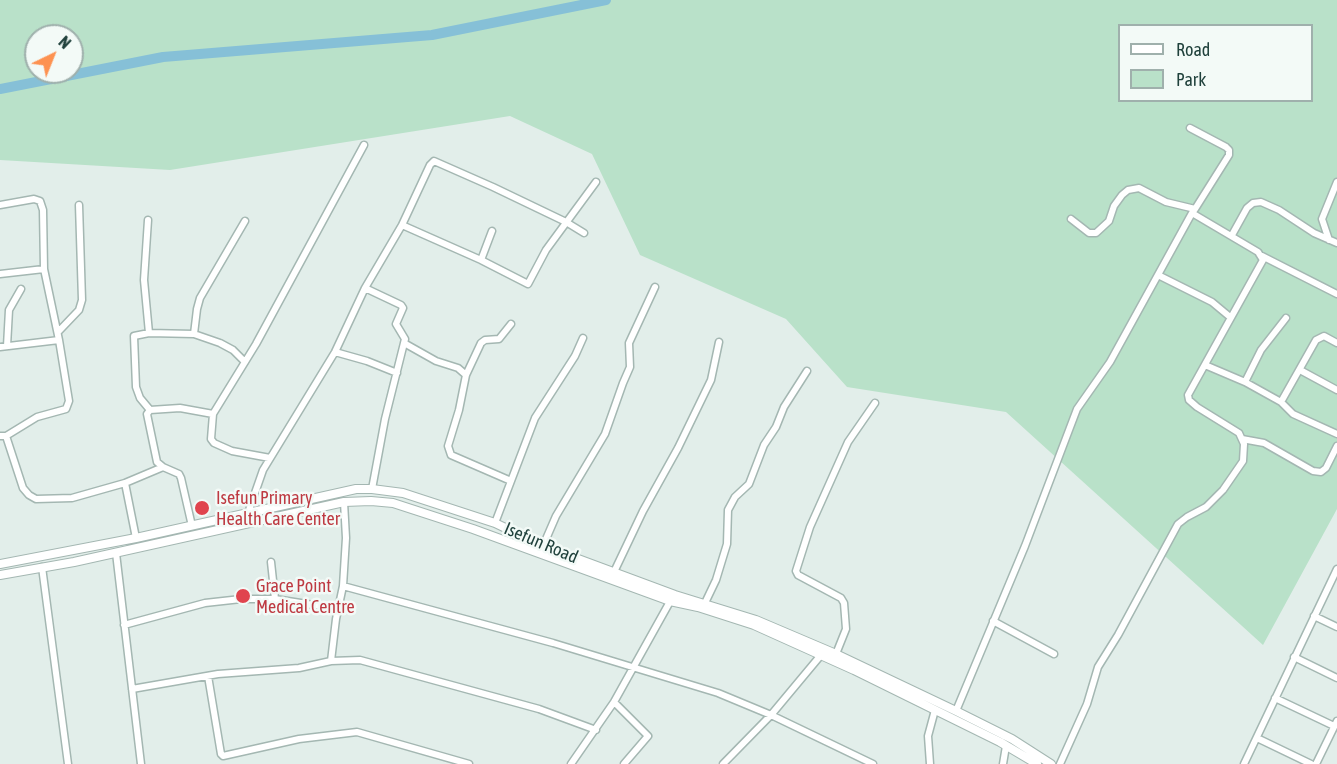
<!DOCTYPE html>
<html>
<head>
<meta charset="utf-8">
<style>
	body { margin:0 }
	#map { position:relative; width:1337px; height:764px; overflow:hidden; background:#e2eeea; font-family:"Asap Condensed",sans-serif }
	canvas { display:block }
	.legend { position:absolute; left:1118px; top:24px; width:195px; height:78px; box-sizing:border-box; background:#f3faf7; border:2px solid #9fb0ac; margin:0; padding:8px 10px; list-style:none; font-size:18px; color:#20413c }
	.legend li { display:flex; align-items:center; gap:12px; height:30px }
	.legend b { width:30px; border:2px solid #9fb0ac }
	.north { position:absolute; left:24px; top:24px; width:60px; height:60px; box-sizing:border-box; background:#f3faf7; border:2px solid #9fb0ac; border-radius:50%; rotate:43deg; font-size:16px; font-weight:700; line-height:24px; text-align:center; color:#20413c }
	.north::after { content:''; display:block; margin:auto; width:21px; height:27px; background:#fd9251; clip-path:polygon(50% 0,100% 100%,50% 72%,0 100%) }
</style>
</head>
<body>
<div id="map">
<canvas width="1337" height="764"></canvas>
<ul class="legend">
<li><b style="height:8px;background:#fff"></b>Road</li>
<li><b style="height:16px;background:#b9e1c9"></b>Park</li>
</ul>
<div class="north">N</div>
</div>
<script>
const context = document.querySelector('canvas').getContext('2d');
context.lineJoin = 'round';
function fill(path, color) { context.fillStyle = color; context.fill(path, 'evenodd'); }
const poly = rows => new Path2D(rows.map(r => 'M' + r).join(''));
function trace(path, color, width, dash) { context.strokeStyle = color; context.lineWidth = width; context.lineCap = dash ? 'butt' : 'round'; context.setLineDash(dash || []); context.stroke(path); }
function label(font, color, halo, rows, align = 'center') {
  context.font = font + ' "Asap Condensed",sans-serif'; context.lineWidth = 5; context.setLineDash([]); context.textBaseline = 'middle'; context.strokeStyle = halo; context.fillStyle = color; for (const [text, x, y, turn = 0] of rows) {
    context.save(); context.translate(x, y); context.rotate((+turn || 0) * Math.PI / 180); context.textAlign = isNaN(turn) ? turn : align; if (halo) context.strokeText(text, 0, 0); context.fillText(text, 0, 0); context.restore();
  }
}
fill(poly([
	[0,0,1337,0,1337,509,1263,645,1006,412,847,387,786,319,640,255,592,154,510,116,170,170,0,160],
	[1120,26,1312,26,1312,100,1120,100],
	[36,36,72,36,72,72,36,72]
]), '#b9e1c9');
trace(poly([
	[0,89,163,57,432,35,606,0]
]), '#86c0d7', 10);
const minor = poly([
	[1190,128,1226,147,1229,150,1229,155,1195,209],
	[0,205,34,199,40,201,43,210,44,269,59,340,69,401,66,409,37,417,6,436,0,436],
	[148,220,144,280,149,333],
	[402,225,481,260,528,284,546,250,596,182],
	[1232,235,1247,208,1253,203,1261,202,1279,210,1314,233,1337,243],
	[1329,240,1322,219,1337,182],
	[1262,256,1337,294],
	[481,260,492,231],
	[0,274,44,269],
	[1158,275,1212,302,1230,317],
	[365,288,401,305,403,308,396,324,405,339,385,419,372,489],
	[511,324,499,339,485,340,481,343,466,375,459,410,448,446,451,455,511,481],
	[58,332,79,310,82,300,79,205],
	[194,334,197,309,200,298,245,221],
	[404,343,436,361,458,368,466,375],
	[7,346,9,310,21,289],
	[0,347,59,340],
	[335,352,367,361,397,373],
	[1205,365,1245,382,1281,402,1293,414,1337,434],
	[1300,370,1337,390],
	[1245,382,1261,350,1286,318],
	[1281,402,1316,340,1324,336,1337,343],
	[150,410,140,398,136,387,134,336,149,333,194,334,220,343,233,350,245,362],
	[6,436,23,488,29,495,36,499,72,498,125,483,163,467],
	[1242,439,1264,443,1313,471,1321,472,1326,468,1337,446],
	[270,458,232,451,214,443,211,439,213,414,256,344,364,145],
	[125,483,136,538],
	[248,513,263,470,335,352,365,288,402,225,430,165,434,161,493,187,566,222,584,233],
	[495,523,535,418,575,356,583,338],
	[192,526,181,478,179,474,163,467,157,462,147,414,150,410,180,408,213,414],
	[543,546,556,516,605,434,623,383,630,367,629,343,655,287],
	[116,553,141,764],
	[271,562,275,599],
	[42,567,68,764],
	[614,572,643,511,678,448,711,380,719,342],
	[343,586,553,643,718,693,771,715,873,764],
	[705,603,716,580,727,544,728,510,735,497,749,484,764,445,776,427,784,407,807,371],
	[1314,616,1337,627],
	[993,621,1054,654],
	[124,625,205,603,241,599,275,599,339,609],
	[836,654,846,629,844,603,841,598,798,575,796,571,810,527,848,442,875,403],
	[1294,657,1337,678],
	[331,661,336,619,343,586,346,538,344,502],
	[208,676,221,754,223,756,299,739,357,732,469,764],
	[132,689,218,674,299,668,331,661,360,660,539,709,596,730],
	[1275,698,1334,726],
	[614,702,648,736,624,764],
	[956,711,1025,546,1077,409,1110,362,1192,213],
	[1257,738,1311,764],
	[571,764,614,702,672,598],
	[723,764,771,715,821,655],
	[930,764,928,736,935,710],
	[1003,764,1006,746],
	[1060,764,1087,704,1098,667,1118,635,1178,524,1187,517,1206,507,1223,490,1243,461,1244,444,1239,433,1197,407,1189,400,1188,395,1263,260,1258,252,1192,213,1195,209,1166,202,1139,188,1128,190,1122,195,1114,206,1109,221,1096,233,1089,233,1071,219],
	[1244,764,1337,569],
	[1316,764,1337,721]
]);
const tertiary = poly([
	[0,564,136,538,356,489,372,489,403,493,495,523,543,546,675,595,756,620,836,654,956,711,1012,739,1051,764],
	[0,575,74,562,344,502,371,501,393,503,473,529,670,601,698,607,754,625,854,670,1000,742,1037,764]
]);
trace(minor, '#a4b7b2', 9);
trace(tertiary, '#a4b7b2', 10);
trace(minor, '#fff', 6);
trace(tertiary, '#fff', 8);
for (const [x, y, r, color] of [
	[202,508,8,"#e0444e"],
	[243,596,8,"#e0444e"]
]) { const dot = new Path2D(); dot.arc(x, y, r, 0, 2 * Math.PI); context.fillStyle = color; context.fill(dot); trace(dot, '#f3faf7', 2); }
label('18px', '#be3a42', '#f3faf7', [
	["Isefun Primary",216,498],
	["Health Care Center",216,519],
	["Grace Point",256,586],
	["Medical Centre",256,607]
], 'left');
label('18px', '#20413c', '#f3faf7', [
	["Isefun Road",541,543,23]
]);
</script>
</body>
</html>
